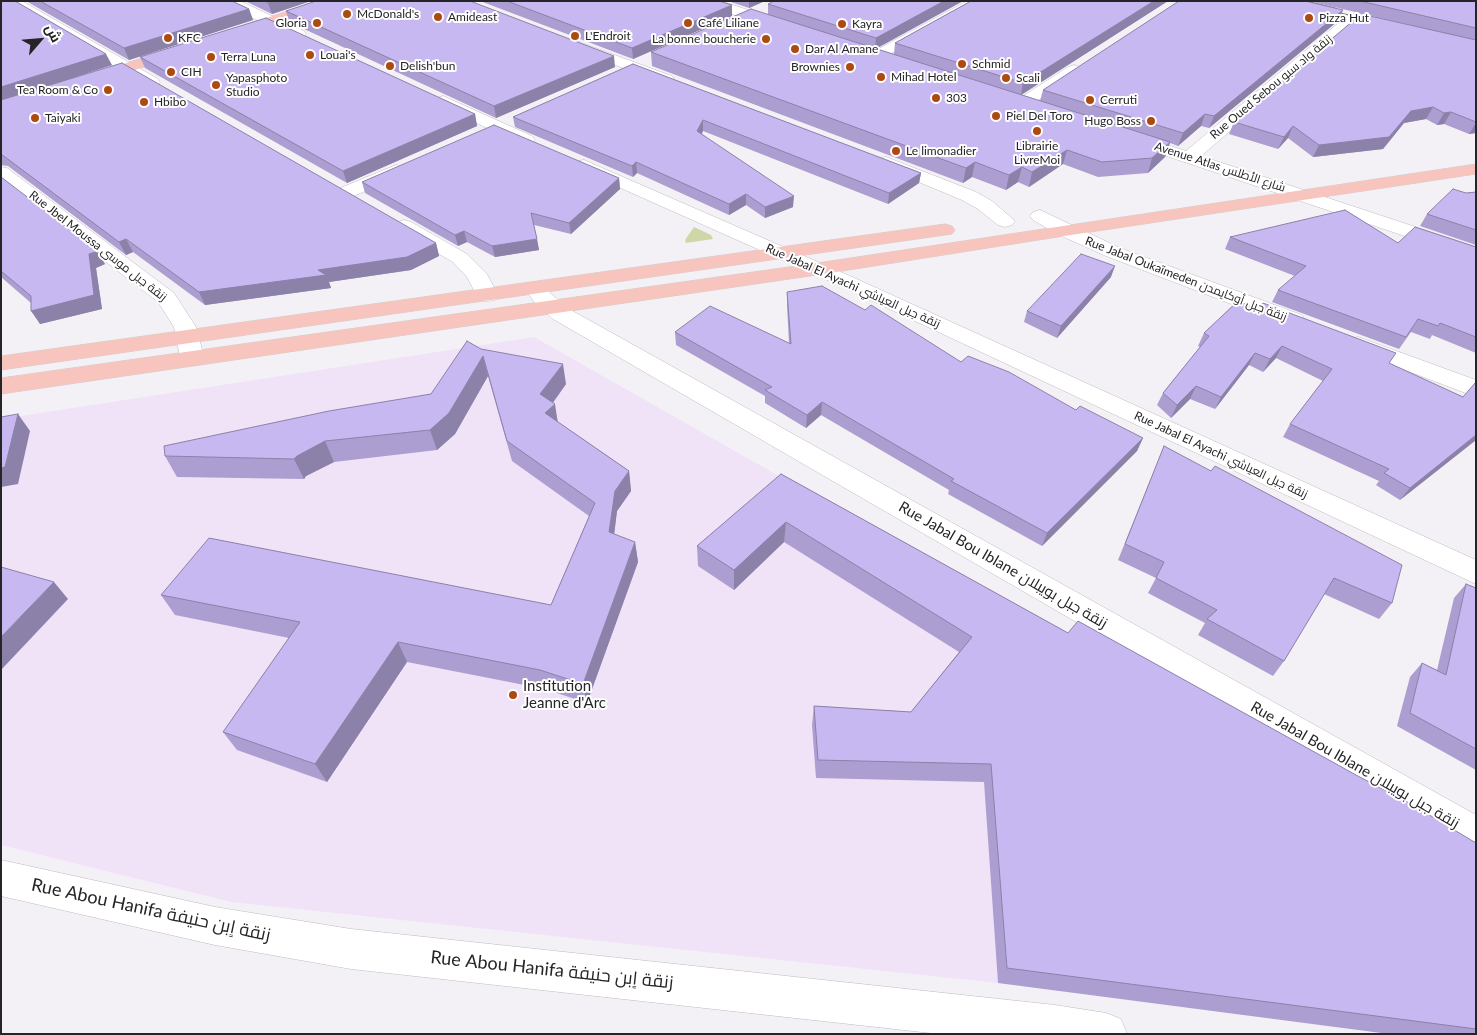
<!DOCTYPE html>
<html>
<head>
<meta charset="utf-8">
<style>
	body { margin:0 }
	#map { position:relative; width:1477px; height:1035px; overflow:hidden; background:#f4f1f6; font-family:Lato,Cairo,sans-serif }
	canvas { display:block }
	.frame { position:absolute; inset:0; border:2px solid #252426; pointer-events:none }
	.north { position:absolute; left:15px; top:15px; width:50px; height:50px; -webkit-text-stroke:4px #fff; paint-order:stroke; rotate:63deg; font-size:14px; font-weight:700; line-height:20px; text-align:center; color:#252426 }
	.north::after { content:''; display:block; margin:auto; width:18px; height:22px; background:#252426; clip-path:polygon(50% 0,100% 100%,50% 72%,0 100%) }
</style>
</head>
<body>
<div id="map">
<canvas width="1477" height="1035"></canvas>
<div class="frame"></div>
<div class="north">ش</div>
</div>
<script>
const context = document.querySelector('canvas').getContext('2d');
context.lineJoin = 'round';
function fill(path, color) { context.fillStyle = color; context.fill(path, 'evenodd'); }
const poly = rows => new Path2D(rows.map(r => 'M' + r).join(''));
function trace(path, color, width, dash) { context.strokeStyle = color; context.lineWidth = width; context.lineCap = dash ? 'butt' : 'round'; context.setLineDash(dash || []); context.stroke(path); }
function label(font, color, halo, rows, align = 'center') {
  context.font = font + ' Lato,Cairo,sans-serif'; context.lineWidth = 4; context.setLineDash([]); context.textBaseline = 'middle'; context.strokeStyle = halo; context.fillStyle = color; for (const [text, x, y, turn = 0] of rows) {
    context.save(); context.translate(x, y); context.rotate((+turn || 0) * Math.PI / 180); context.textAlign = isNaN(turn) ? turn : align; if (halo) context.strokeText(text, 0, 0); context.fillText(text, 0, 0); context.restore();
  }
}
fill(poly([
	[534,337,1070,641,982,749,998,983,231,902,1,845,1,419]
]), '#f0e3f7');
fill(poly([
	[694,227,711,235,713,239,686,243,685,240]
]), '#ced7a5');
const minor = poly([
	[5,1,22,1,158,79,160,82,158,85,152,87,146,85,5,1],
	[221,1,240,1,304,31,306,34,304,37,294,37,223,4,221,1],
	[699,1,721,1,784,22,786,25,784,28,779,29,774,28,701,4,699,1],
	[967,1,985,1,881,59,876,61,871,59,868,56,871,53,967,1],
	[1353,14,1358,15,1360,18,1358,21,1201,156,1476,247,1476,260,1125,142,1122,138,1125,134,1131,133,1186,151,1348,15,1353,14],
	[579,42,672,76,674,79,672,82,666,84,660,82,574,49,572,46,574,43,579,42],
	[1074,65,1080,67,1082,70,1080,73,1029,106,1017,106,1015,103,1017,100,1068,67,1074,65],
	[443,96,532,136,535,140,532,144,526,145,520,144,437,104,435,101,437,98,443,96],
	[886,157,976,192,992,201,1015,221,1012,225,1005,227,998,225,978,209,962,200,880,166,877,162,880,158,886,157],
	[584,160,850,276,1476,560,1476,584,836,284,578,169,575,165,578,161,584,160],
	[396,165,402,166,405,170,402,174,352,197,345,199,338,197,336,193,338,189,396,165],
	[1,167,7,168,174,293,196,327,204,357,200,362,192,364,184,362,180,357,174,327,158,302,1,181,1,167],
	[1040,210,1120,248,1302,315,1305,320,1302,325,1294,327,1286,325,1106,256,1057,234,1033,220,1030,216,1033,212,1040,210],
	[404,220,411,222,467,254,487,274,498,295,495,300,487,301,479,300,467,277,453,262,397,230,394,226,397,222,404,220],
	[536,282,544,283,550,293,569,309,1476,815,1476,851,1463,846,553,319,534,302,525,288,528,283,536,282],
	[1358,337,1476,380,1476,397,1350,349,1347,344,1350,339,1358,337],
	[1,860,215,907,351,929,1055,1005,1106,1013,1121,1019,1127,1034,940,1034,351,969,215,945,1,896,1,860]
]);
const major = poly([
	[318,1,340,1,338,4,243,35,233,35,231,32,233,29,318,1],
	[178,46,183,48,186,51,183,54,99,82,87,82,85,79,87,76,178,46],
	[1476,164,1476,174,1064,236,817,275,1,394,1,378,817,263,1476,164],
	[945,224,952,226,955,230,952,234,1,370,1,356,945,224]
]);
trace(minor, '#bebbc0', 1);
trace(major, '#cfcfcf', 1);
fill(minor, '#fff');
fill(major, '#f7c4be');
trace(poly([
	[1306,1,1335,8],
	[1327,10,1371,20]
]), '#767477', 1);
fill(poly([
	[1,1,112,65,76,77,436,243,439,256,411,270,329,282,331,288,205,305,133,252,126,255,8,166,1,165],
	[26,1,232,1,249,9,253,20,129,60],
	[245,1,311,1,272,14],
	[480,1,719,1,732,5,732,16,633,59],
	[728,1,765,1,749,8],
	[963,1,876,49,894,54,895,43,971,1,1168,1,1021,95,1040,101,1043,90,1343,10,1338,21,1209,128,1201,126,1178,146,1170,143,1165,157,1148,173,1098,177,1063,164,1029,187,1018,182,1006,190,972,177,963,183,652,66,651,52,768,14,768,4],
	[1309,1,1476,1,1476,133,1469,134,1444,124,1437,125,1426,119,1404,123,1383,149,1313,157,1288,138,1278,149,1229,134,1234,122,1447,34],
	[286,11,615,67,496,118,289,22],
	[140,57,475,114,477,126,347,183,145,68],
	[633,64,921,173,919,183,888,204,703,131,702,134,793,207,765,218,746,205,729,215,637,173,633,177,515,127,513,117],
	[1,177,105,264,96,268,102,309,40,324,31,303,1,277],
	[619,178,620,189,571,234,534,225,539,250,495,257,467,242,458,246,365,193,362,182],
	[1476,192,1476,245,1420,226,1427,214,1466,193],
	[1230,237,1398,243,1476,247,1476,353,1432,335,1430,339,1411,332,1399,349,1272,302,1278,290,1295,276,1225,249],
	[1111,277,1057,338,1024,322,1027,311],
	[787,292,961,362,1143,438,1137,451,1042,546,948,494,949,490,821,415,806,428,765,403,765,396,676,345,675,332,789,344,787,305],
	[1238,301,1389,364,1463,397,1476,440,1400,500,1376,485,1379,481,1283,437,1290,424,1323,381,1276,358,1263,372,1249,365,1215,409,1190,399,1171,418,1157,405,1163,393,1200,347,1198,346,1204,333],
	[481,349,566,384,553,403,558,422,629,471,631,491,617,511,614,534,635,542,638,562,587,703,545,689,407,662,327,782,237,750,223,732,289,638,175,615,161,595,551,605,589,516,512,461,488,376,455,434,437,450,334,462,306,476,304,479,177,477,165,456,431,394],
	[1164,446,1392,603,1379,619,1324,594,1284,661,1273,676,1198,635,1205,623,1148,593,1156,578,1118,560],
	[781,474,1068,633,1476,843,1476,1034,1389,1034,998,983,984,782,816,778,812,725,814,706,911,712,959,652,784,542,734,590,698,566,697,546],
	[1466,584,1476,588,1476,770,1397,726,1410,677,1422,663,1437,670,1454,598]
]), '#ac9ed0');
fill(poly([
	[274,1,311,1,272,14,268,3],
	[749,1,765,1,749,8],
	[944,1,963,1,875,49,876,38],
	[1154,1,1168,1,1021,95,1023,83],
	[732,5,732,16,633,59,632,48],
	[249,9,253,20,129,60,124,48],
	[1343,10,1338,21,1209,128,1214,116],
	[106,54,112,65,1,101,1,87],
	[614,56,615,67,496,118,494,106],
	[1433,107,1426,119,1404,123,1383,149,1313,157,1319,145,1411,111],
	[1451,112,1444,124,1437,125,1444,113],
	[475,114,477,126,347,183,343,171],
	[1205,114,1201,126,1178,146,1183,133],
	[703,120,703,131,697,141,697,131],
	[1476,123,1476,133,1469,134],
	[1293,126,1288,138,1278,149,1284,137],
	[1170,142,1165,157,1148,173,1152,158],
	[1067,150,1063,164,1029,187,1032,172],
	[636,162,637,173,633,177,632,166],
	[975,162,972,177,963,183,966,168],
	[1022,167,1018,182,1006,190,1009,175],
	[921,173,919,183,888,204,889,193],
	[619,178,620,189,571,234,569,223],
	[746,194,746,205,729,215,729,204],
	[794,196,793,207,765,218,765,207],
	[464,231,467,242,458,246,455,235],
	[126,239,133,252,126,255,119,242],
	[537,239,539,250,495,257,492,246],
	[436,243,439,256,411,270,329,282,331,288,205,305,199,292,318,270],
	[98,251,105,264,96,268,102,309,40,324,31,311,89,254],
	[1115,266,1111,277,1057,338,1061,326],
	[1282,346,1276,358,1263,372,1270,359],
	[1255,353,1249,365,1215,409,1221,397],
	[483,356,488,376,455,434,437,450,430,430],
	[563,364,566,384,545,413,555,404,558,424,545,413,540,394],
	[1196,386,1190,399,1171,418,1177,405],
	[822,402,821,415,806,428,807,415],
	[18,414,30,431,18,484,1,487,1,468],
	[1476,435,1476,440,1400,500,1410,488],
	[1143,438,1137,451,1042,546,1047,533],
	[325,441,334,462,306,476,304,479,294,459,297,456],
	[629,471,631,491,617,511,612,552,609,532,615,491],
	[786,522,784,542,734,590,734,570],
	[635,542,638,562,587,703,583,684],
	[54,582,68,599,1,670,1,637],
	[398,642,407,662,327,782,315,764]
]), '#8c81a9');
const building = poly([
	[1,1,15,1,106,54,1,87,1,1],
	[40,1,232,1,249,9,124,48,40,1],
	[264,1,274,1,268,3,264,1],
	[316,1,470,1,614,56,494,106,286,11,316,1],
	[507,1,719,1,732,5,632,48,507,1],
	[774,1,944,1,876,38,768,4,774,1],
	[971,1,1154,1,1023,83,895,43,971,1],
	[1179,1,1305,1,1343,10,1214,116,1205,114,1183,133,1043,90,1179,1],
	[1360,1,1476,1,1476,28,1360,1],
	[751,9,1170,142,1152,158,1102,162,1067,150,1032,172,1022,167,1009,175,975,162,966,168,651,52,751,9],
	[1361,14,1476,40,1476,122,1451,112,1444,113,1433,107,1411,111,1389,137,1319,145,1293,126,1284,137,1234,122,1361,14],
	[266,18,475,114,343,171,140,57,266,18],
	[122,63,436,243,407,257,318,270,326,275,199,292,126,239,119,242,1,154,1,100,122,63],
	[633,64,921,173,889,193,703,120,697,131,794,196,765,207,746,194,729,204,636,162,632,166,513,117,633,64],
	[494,125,619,178,569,223,531,213,537,239,492,246,464,231,455,235,362,182,494,125],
	[1,177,98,251,89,254,94,295,31,311,31,296,1,271,1,177],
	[1453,189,1466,193,1476,192,1476,230,1427,214,1453,189],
	[1345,210,1398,243,1415,227,1476,247,1476,337,1440,323,1438,326,1418,319,1406,337,1278,290,1306,266,1230,237,1345,210],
	[1081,254,1115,266,1061,326,1027,311,1081,254],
	[822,286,865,310,871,305,961,362,968,356,1009,372,1076,410,1080,406,1143,438,1047,533,951,481,954,479,822,402,807,415,765,390,772,387,675,332,710,306,791,344,787,292,822,286],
	[1238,301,1257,309,1263,303,1396,353,1389,363,1463,397,1475,383,1476,383,1476,435,1410,488,1384,473,1389,469,1290,424,1332,369,1282,346,1270,359,1255,353,1221,397,1196,386,1177,405,1163,393,1209,336,1204,333,1238,301],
	[467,341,481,349,563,364,540,394,555,404,545,413,629,471,615,491,609,532,635,542,583,684,540,670,398,642,315,764,223,732,300,622,161,595,209,538,551,605,595,503,507,441,483,356,449,413,430,430,325,441,297,456,294,459,165,456,164,446,329,411,431,394,467,341],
	[18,414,5,467,1,468,1,417,18,414],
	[1164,446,1211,471,1215,466,1402,565,1392,603,1334,578,1284,661,1207,619,1217,610,1156,578,1164,562,1125,544,1164,446],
	[781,474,1068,633,1078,621,1356,775,1411,804,1476,843,1476,1029,1007,968,991,764,818,760,814,706,911,712,972,637,786,522,734,570,697,546,781,474],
	[1,567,54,582,1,637,1,567],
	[1466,584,1476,588,1476,749,1410,713,1422,663,1446,675,1466,584]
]);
fill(building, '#c8b8f2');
trace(building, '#8c81a9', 1);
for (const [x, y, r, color] of [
	[347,14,5,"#ad4a12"],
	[438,17,5,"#ad4a12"],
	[1309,18,5,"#ad4a12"],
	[317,23,5,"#ad4a12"],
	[688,23,5,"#ad4a12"],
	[842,24,5,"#ad4a12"],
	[575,36,5,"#ad4a12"],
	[168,38,5,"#ad4a12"],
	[766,39,5,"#ad4a12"],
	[795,49,5,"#ad4a12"],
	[310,55,5,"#ad4a12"],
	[211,57,5,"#ad4a12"],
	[962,64,5,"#ad4a12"],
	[390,66,5,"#ad4a12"],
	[850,67,5,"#ad4a12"],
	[171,72,5,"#ad4a12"],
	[881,77,5,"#ad4a12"],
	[1006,78,5,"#ad4a12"],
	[216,85,5,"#ad4a12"],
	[108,90,5,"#ad4a12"],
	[936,98,5,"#ad4a12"],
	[1090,100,5,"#ad4a12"],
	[144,102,5,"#ad4a12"],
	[996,116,5,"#ad4a12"],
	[35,118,5,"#ad4a12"],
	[1151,121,5,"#ad4a12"],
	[1037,131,5,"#ad4a12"],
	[896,151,5,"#ad4a12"],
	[513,695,5,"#ad4a12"]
]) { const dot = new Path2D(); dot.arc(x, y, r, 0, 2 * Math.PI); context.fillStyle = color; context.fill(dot); trace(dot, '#fff', 2); }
label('12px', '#252426', '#fff', [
	["McDonald's",357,14],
	["Amideast",448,17],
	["Pizza Hut",1319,18],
	["Gloria",307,23,"right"],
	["Café Liliane",698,23],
	["Kayra",852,24],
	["L'Endroit",585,36],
	["KFC",178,38],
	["La bonne boucherie",756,39,"right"],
	["Dar Al Amane",805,49],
	["Louai's",320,55],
	["Terra Luna",221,57],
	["Schmid",972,64],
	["Delish'bun",400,66],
	["Brownies",840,67,"right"],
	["CIH",181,72],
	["Mihad Hotel",891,77],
	["Yapasphoto",226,78],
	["Studio",226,92],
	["Scali",1016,78],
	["Tea Room & Co",98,90,"right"],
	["303",946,98],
	["Cerruti",1100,100],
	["Hbibo",154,102],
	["Piel Del Toro",1006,116],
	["Taiyaki",45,118],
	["Hugo Boss",1141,121,"right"],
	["Librairie",1037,146,"center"],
	["LivreMoi",1037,160,"center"],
	["Le limonadier",906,151]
], 'left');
label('12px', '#252426', '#fff', [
	["Rue Oued Sebou زنقة واد سبو",1271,87,-40],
	["Avenue Atlas شارع الأطلس",1220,167,18],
	["Rue Jbel Moussa زنقة جبل موسى",98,246,38],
	["Rue Jabal Oukaïmeden زنقة جبل أوكايمدن",1186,279,21],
	["Rue Jabal El Ayachi زنقة جبل العياشي",853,286,24],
	["Rue Jabal El Ayachi زنقة جبل العياشي",1221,455,25]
]);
label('15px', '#252426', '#fff', [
	["Rue Jabal Bou Iblane زنقة جبل بويبلان",1003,565,30],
	["Rue Jabal Bou Iblane زنقة جبل بويبلان",1355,765,30]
]);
label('15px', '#252426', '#fff', [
	["Institution",523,686],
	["Jeanne d'Arc",523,703]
], 'left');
label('18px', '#252426', '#fff', [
	["Rue Abou Hanifa زنقة اٍبن حنيفة",151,910,12],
	["Rue Abou Hanifa زنقة اٍبن حنيفة",552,970,6]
]);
</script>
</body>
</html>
